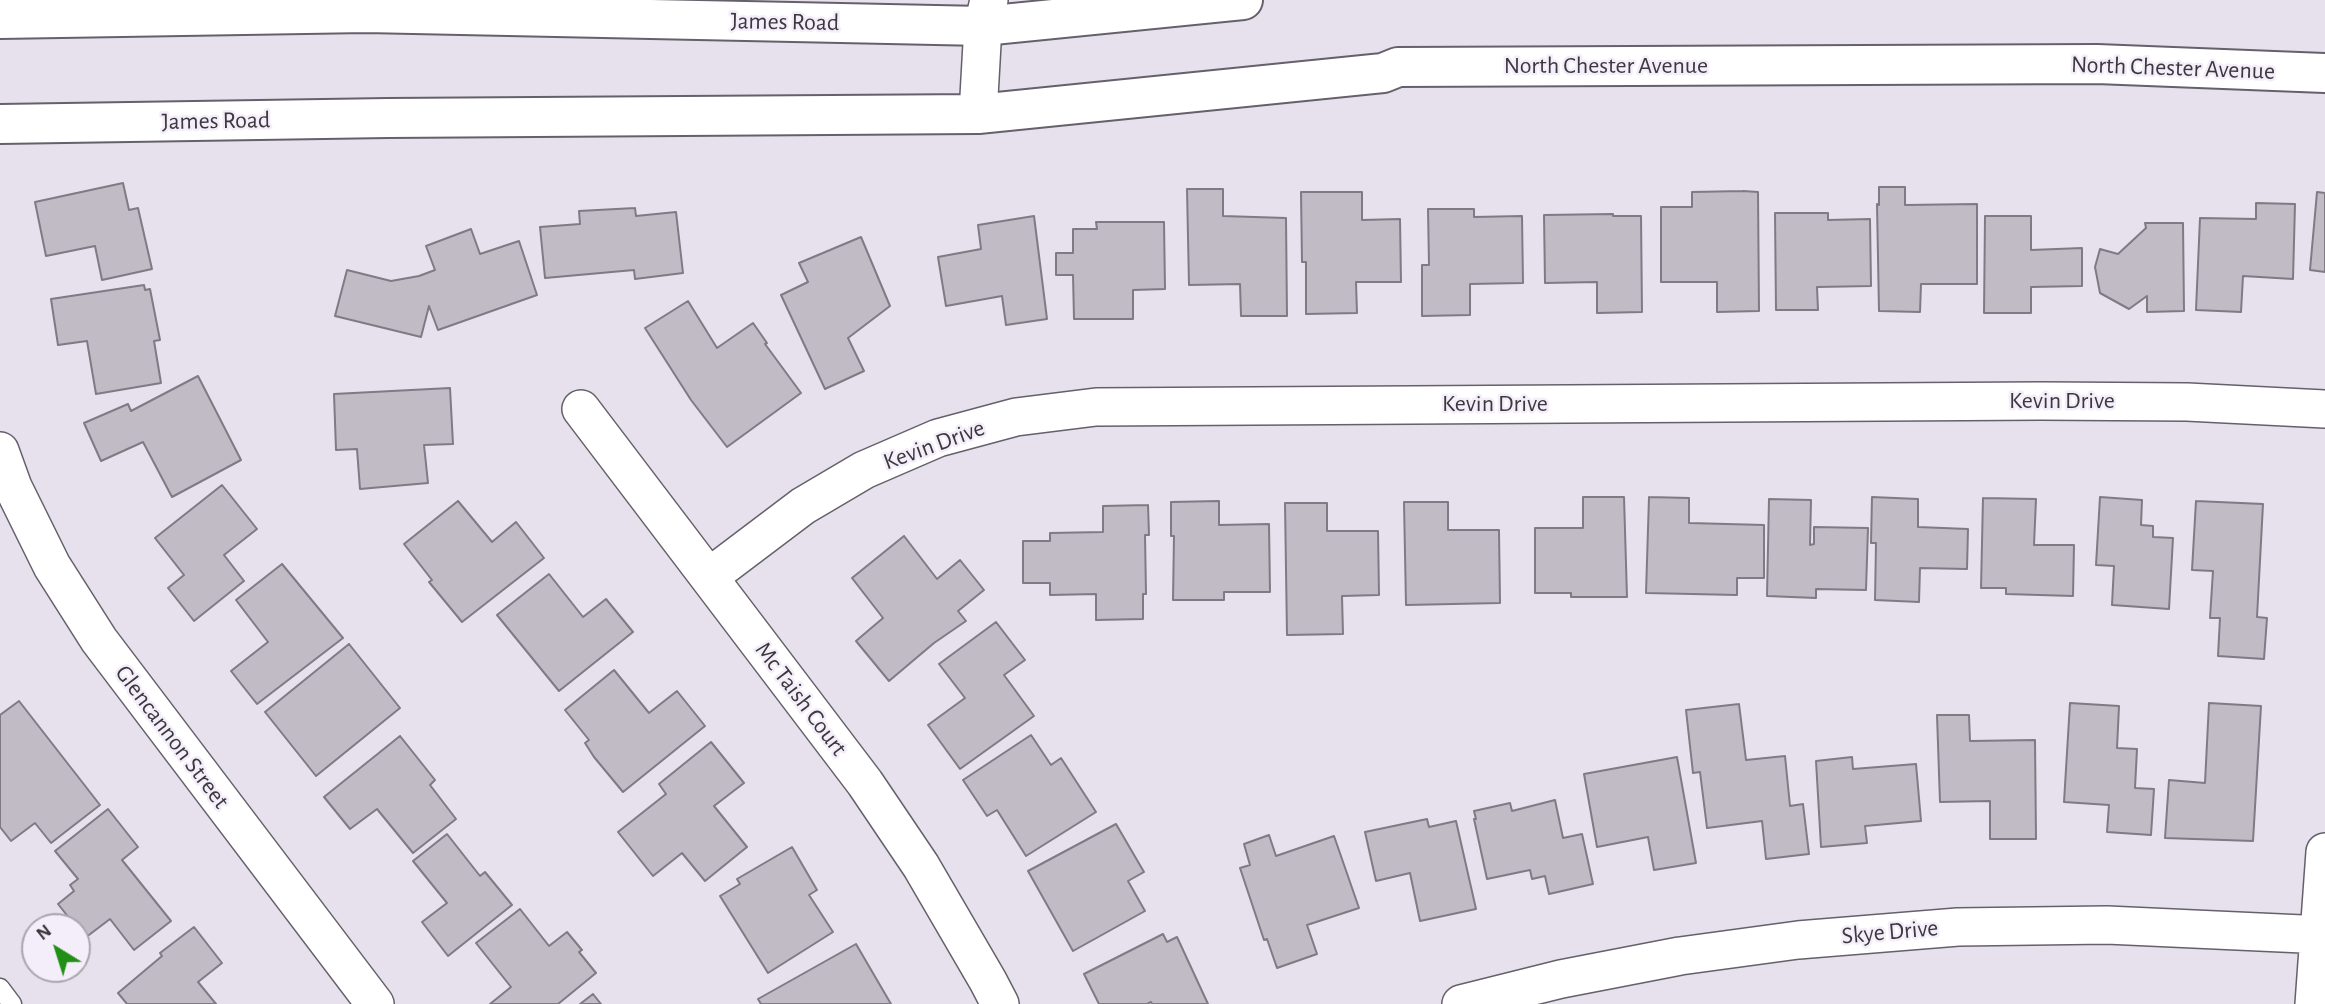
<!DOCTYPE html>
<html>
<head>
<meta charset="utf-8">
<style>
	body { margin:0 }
	#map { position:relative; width:2325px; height:1004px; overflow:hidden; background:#e6e1ec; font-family:"Alegreya Sans",sans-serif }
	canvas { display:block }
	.north { position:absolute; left:21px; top:913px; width:70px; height:70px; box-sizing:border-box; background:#f4eefa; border:2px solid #aaa6af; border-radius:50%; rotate:322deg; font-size:19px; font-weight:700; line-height:28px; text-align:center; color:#3c393e }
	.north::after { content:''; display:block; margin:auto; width:24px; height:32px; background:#218f15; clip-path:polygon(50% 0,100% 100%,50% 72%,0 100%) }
</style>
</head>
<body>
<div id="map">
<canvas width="2325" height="1004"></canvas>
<div class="north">N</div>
</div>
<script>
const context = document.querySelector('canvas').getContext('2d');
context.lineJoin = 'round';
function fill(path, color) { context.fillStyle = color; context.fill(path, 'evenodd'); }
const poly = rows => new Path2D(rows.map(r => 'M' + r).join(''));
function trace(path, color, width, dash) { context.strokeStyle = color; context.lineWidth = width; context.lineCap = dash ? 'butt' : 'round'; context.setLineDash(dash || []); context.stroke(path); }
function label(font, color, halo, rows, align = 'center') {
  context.font = font + ' "Alegreya Sans",sans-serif'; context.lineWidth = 5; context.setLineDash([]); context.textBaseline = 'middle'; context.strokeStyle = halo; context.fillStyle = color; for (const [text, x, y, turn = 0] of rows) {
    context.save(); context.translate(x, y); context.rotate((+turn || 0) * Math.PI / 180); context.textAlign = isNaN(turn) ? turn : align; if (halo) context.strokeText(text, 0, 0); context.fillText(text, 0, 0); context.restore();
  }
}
const building = poly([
	[123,183,129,210,138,208,152,269,102,280,95,246,46,256,35,202,123,183],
	[1879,187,1905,187,1905,205,1977,204,1977,284,1921,284,1920,312,1879,311,1877,204,1879,205,1879,187],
	[1187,189,1223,189,1223,216,1286,218,1287,316,1241,316,1240,284,1189,285,1187,189],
	[1743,191,1758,192,1759,311,1717,312,1717,282,1661,282,1661,207,1692,207,1692,192,1743,191],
	[1301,192,1362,192,1362,220,1400,219,1401,282,1356,282,1357,313,1306,314,1306,262,1302,262,1301,192],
	[2317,192,2325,193,2325,272,2310,270,2317,192],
	[2256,203,2295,204,2293,279,2243,276,2241,312,2196,310,2200,218,2256,219,2256,203],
	[635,208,636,216,676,212,683,273,635,279,634,270,545,278,540,227,580,224,579,211,635,208],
	[1428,209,1474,209,1474,217,1522,216,1523,283,1470,284,1470,315,1422,316,1422,265,1429,265,1428,209],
	[1775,213,1828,213,1828,220,1870,219,1871,286,1817,287,1818,310,1776,310,1775,213],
	[1613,214,1613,216,1641,216,1642,312,1597,313,1597,282,1545,283,1544,215,1613,214],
	[1034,216,1047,319,1006,325,1002,296,946,306,938,257,981,249,978,225,1034,216],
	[1985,216,2031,216,2031,250,2082,248,2082,286,2031,287,2031,313,1984,313,1985,216],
	[1096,222,1164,222,1165,289,1133,290,1133,319,1074,319,1073,275,1056,275,1056,253,1073,253,1073,229,1097,229,1096,222],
	[2145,223,2183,223,2184,311,2147,312,2147,296,2129,309,2100,293,2095,267,2100,249,2118,254,2146,228,2145,223],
	[471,229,480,254,519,241,537,295,438,330,429,306,421,337,335,316,347,270,391,281,419,276,435,270,426,246,471,229],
	[861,237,890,306,848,338,864,371,825,389,781,295,808,282,799,263,861,237],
	[144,285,145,290,150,289,160,340,154,341,161,383,96,394,87,341,58,345,51,299,144,285],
	[688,301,717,348,753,323,767,343,765,344,801,393,727,447,691,400,645,328,688,301],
	[198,376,241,460,172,497,143,442,101,461,84,423,128,404,131,411,198,376],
	[450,388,453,444,424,445,428,483,360,489,357,449,336,450,334,394,450,388],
	[222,485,257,529,224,555,244,581,194,621,168,588,184,575,155,538,222,485],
	[1583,497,1624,497,1627,597,1571,597,1571,593,1535,593,1535,528,1583,528,1583,497],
	[1649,497,1689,498,1689,523,1764,525,1764,578,1737,578,1737,595,1646,593,1649,497],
	[1872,497,1918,499,1918,527,1968,529,1967,569,1920,568,1919,602,1875,600,1876,543,1871,543,1872,497],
	[2100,497,2142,500,2141,525,2153,526,2153,537,2173,538,2169,609,2112,605,2114,566,2096,565,2100,497],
	[1983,498,2036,499,2034,545,2074,545,2073,596,2006,594,2006,588,1981,588,1983,498],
	[1769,499,1811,500,1810,545,1814,544,1814,527,1868,528,1866,590,1816,589,1816,598,1767,596,1769,499],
	[458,501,492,542,516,522,544,558,462,622,429,582,432,580,404,544,458,501],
	[1219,501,1219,525,1269,524,1270,592,1224,592,1224,600,1173,600,1174,536,1171,536,1171,502,1219,501],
	[2196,501,2263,504,2257,617,2267,618,2264,659,2218,656,2220,618,2210,618,2213,571,2192,570,2196,501],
	[1404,502,1448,502,1448,530,1499,530,1500,603,1406,605,1404,502],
	[1285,503,1327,503,1327,531,1378,531,1379,595,1342,596,1343,634,1287,635,1285,503],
	[1148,505,1149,535,1145,535,1146,594,1143,594,1143,619,1096,620,1096,594,1050,595,1050,583,1023,583,1023,541,1050,541,1050,533,1103,532,1103,506,1148,505],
	[904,536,937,579,960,560,984,590,958,611,966,621,934,643,889,681,856,641,883,618,852,578,904,536],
	[282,564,343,638,257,704,231,671,268,642,236,600,282,564],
	[549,574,583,617,606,599,633,632,559,691,497,615,549,574],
	[996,622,1025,660,1004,675,1034,716,960,769,928,725,965,698,939,664,996,622],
	[349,644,400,708,316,776,265,712,349,644],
	[614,670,649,713,677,691,705,726,623,792,594,757,585,743,589,740,565,710,614,670],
	[19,701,100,805,51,843,35,823,11,841,0,827,0,715,19,701],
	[2070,703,2119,706,2117,748,2137,749,2135,788,2154,789,2151,835,2107,832,2109,805,2064,802,2070,703],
	[2209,703,2261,706,2253,841,2165,838,2169,780,2205,783,2209,703],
	[1739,704,1746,760,1785,756,1790,806,1803,804,1809,854,1766,859,1762,821,1707,828,1700,772,1693,773,1686,710,1739,704],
	[1937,715,1969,715,1970,741,2035,740,2036,839,1990,839,1990,801,1940,802,1937,715],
	[1031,735,1051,765,1061,758,1096,812,1026,856,997,810,987,816,963,780,1031,735],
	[400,736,435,780,430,785,456,819,413,853,377,809,350,829,324,797,400,736],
	[711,742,744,783,714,806,747,847,705,881,682,853,653,876,618,832,666,794,659,784,711,742],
	[1677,757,1696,863,1654,870,1648,837,1597,847,1584,774,1677,757],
	[1852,757,1853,769,1916,764,1921,821,1865,826,1867,843,1821,847,1816,761,1852,757],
	[1555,800,1563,838,1582,834,1593,884,1549,894,1545,876,1532,879,1530,870,1487,879,1474,819,1476,819,1474,811,1510,803,1512,811,1555,800],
	[108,809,138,847,122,860,171,921,134,950,110,919,85,938,58,904,74,891,70,885,78,879,55,851,108,809],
	[1427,819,1429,827,1456,821,1476,909,1420,921,1410,873,1376,881,1365,832,1427,819],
	[1116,824,1144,872,1128,881,1145,911,1073,951,1028,871,1116,824],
	[447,834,480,876,485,872,512,905,448,956,422,922,447,903,413,861,447,834],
	[1269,835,1276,856,1334,836,1359,908,1307,925,1317,954,1277,968,1267,939,1264,940,1240,868,1250,865,1244,844,1269,835],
	[792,847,817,890,809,895,833,932,768,973,720,896,740,884,737,879,792,847],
	[520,909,549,946,567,932,582,950,579,952,596,973,558,1004,490,1004,511,987,476,943,520,909],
	[194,927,222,963,198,982,216,1004,127,1004,118,993,162,956,160,953,194,927],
	[1163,934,1167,942,1177,937,1208,1004,1152,1004,1151,1002,1147,1004,1099,1004,1084,974,1163,934],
	[856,944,891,1004,761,1004,758,999,856,944],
	[593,994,601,1004,580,1004,593,994]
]);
fill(building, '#c1bbc6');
trace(building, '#7f7a84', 2);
const lane = poly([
	[0,988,12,1004]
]);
const street = poly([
	[978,114,983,26,989,0],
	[581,409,865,783,921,866,988,981,1000,1004],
	[0,451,13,487,52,566,99,640,375,1004],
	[709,577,803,506,864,470,938,438,1016,417,1096,407,2041,401,2187,402,2325,409],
	[1461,1004,1561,979,1680,956,1798,940,1958,927,2107,925,2325,935],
	[2314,1004,2325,852]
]);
const secondary = poly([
	[0,19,366,13,983,26,1243,0],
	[0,124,388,118,978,114,1383,73,1398,67,2097,64,2325,73]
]);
trace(lane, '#65606a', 21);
trace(street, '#65606a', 40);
trace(secondary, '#65606a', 42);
trace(lane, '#fff', 18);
trace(street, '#fff', 37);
trace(secondary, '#fff', 38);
label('24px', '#3c393e', '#f4eefa', [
	["James Road",785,22,1],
	["North Chester Avenue",1606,66],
	["North Chester Avenue",2173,68,2],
	["James Road",216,121,-1],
	["Kevin Drive",2062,401],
	["Kevin Drive",1495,404],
	["Kevin Drive",934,445,-20],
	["Mc Taish Court",801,699,53],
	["Glencannon Street",172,737,53],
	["Skye Drive",1890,932,-5]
]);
</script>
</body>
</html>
